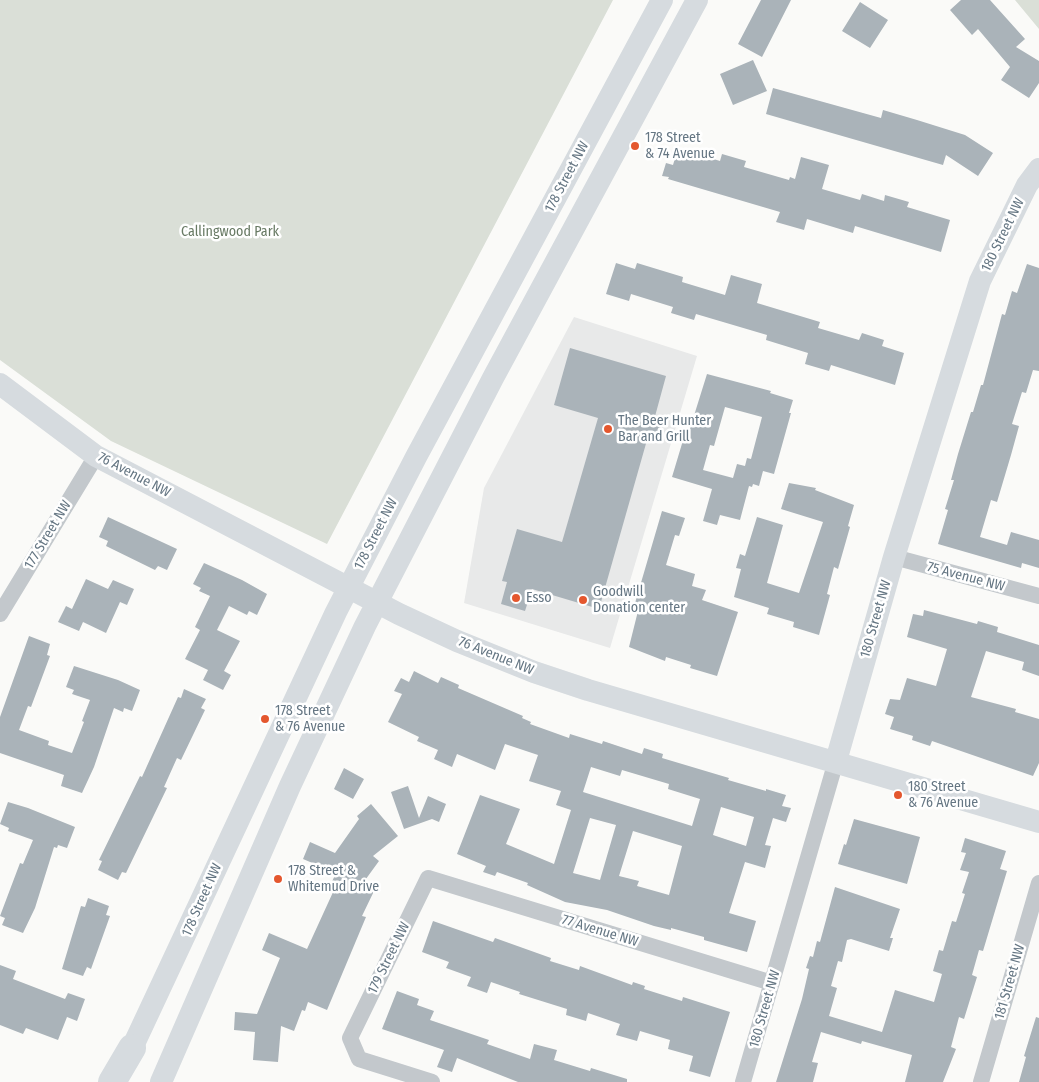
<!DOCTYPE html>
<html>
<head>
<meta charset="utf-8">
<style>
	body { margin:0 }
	canvas { display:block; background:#fafaf8 }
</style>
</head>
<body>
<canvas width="1039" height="1082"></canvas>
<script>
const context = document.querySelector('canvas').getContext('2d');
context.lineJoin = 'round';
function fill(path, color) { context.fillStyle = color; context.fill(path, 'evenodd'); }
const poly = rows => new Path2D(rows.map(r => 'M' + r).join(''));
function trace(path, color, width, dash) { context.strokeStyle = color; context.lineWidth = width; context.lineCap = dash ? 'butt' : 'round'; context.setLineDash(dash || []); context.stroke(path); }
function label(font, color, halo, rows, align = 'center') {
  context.font = font + ' "Fira Sans Condensed",sans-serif'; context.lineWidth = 5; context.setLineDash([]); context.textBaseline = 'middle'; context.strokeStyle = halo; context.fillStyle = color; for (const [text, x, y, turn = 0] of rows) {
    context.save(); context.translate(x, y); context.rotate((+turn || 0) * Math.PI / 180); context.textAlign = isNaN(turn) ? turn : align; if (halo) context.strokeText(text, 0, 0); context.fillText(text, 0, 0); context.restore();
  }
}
fill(poly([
	[574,317,697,356,610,648,464,603,484,488]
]), '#e8e9e9');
fill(poly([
	[0,0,613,0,327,544,111,441,0,360],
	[1015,0,1039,0,1039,29]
]), '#dadfd7');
fill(poly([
	[761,0,791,0,762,57,738,44],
	[961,0,990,0,1025,39,1016,47,1039,61,1039,83,1029,98,1001,80,1010,67,978,29,972,35,950,10],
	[860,2,888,20,870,48,842,31],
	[753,60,767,91,733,105,720,74],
	[773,88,881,118,883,110,917,120,965,135,993,153,978,176,946,155,943,165,804,125,766,114],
	[678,148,720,161,722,154,746,161,744,167,789,180,790,177,795,179,801,157,829,165,822,189,860,200,862,194,884,201,885,195,909,202,907,207,950,220,941,252,855,226,853,233,807,219,804,230,776,222,780,212,668,179,669,177,662,176,666,163,673,165],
	[616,263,635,269,637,263,683,277,682,282,725,295,731,275,762,284,757,303,820,322,818,328,859,340,862,333,884,340,882,346,904,353,895,385,831,365,829,371,805,364,808,353,766,340,767,335,696,314,694,320,671,313,673,307,631,294,629,301,606,294],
	[1027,264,1039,268,1039,371,1033,370,1026,393,1022,392,1012,424,1019,426,1011,455,997,502,991,500,980,537,1007,545,1011,532,1039,540,1039,568,1022,563,1021,568,938,544,948,510,945,509,954,480,951,480,958,454,971,412,973,412,981,385,983,385,1002,314,1005,315,1012,291,1017,293],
	[570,348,666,376,654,420,662,422,658,436,649,433,599,609,532,589,525,611,501,604,507,582,502,581,517,529,562,542,598,418,554,405],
	[707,374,771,391,770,393,793,400,789,413,791,413,774,474,763,471,759,486,753,484,752,487,749,486,740,520,720,515,717,525,703,521,712,489,672,477,684,437,687,438],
	[725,407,762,417,751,459,747,458,745,466,737,464,733,478,703,470,710,445,714,446],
	[789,483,816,488,815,490,854,505,848,526,850,527,838,569,834,567,827,594,830,595,819,635,793,627,794,622,767,614,769,608,734,597,741,569,736,568,740,554,745,556,757,517,783,525,767,583,799,593,823,522,781,509],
	[662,511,685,518,679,536,675,535,666,565,695,574,692,586,706,590,702,600,738,612,717,676,690,668,691,665,666,657,665,661,629,647,638,611,633,610],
	[108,517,177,549,167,570,158,566,155,570,106,546,108,541,99,537],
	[204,563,242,580,267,594,257,615,249,611,247,615,229,606,217,630,240,641,224,671,231,675,223,690,203,680,208,670,185,659,200,630,195,627,210,596,199,591,201,588,193,584],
	[86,579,108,589,113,580,134,589,127,605,120,602,106,633,83,622,79,631,58,622,66,606,72,609],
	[924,610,977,624,978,621,998,627,997,632,1039,645,1039,676,1022,670,1024,662,986,651,971,697,1016,709,1015,712,1039,719,1039,763,1033,776,932,741,930,746,912,740,913,736,890,729,894,717,885,714,890,699,900,700,907,678,936,686,947,649,907,637,913,614,923,616],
	[29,636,50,644,47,655,50,656,31,707,28,706,19,730,49,741,48,745,72,753,84,722,82,721,90,700,72,694,74,690,66,687,74,666,118,680,140,690,132,711,124,708,123,712,114,708,94,767,82,793,61,786,64,775,0,753,0,717],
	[414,671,438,683,441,677,459,685,458,688,523,716,522,718,531,722,530,724,569,738,570,734,602,744,603,741,642,754,644,748,663,754,662,758,729,778,728,780,766,791,766,789,786,795,782,806,791,808,786,822,773,818,765,845,771,846,765,868,745,862,729,913,756,921,747,952,704,940,704,937,671,928,671,930,654,926,607,910,565,902,527,885,528,883,497,872,495,876,483,872,486,866,457,854,480,795,520,809,506,844,554,864,571,810,556,805,561,791,529,781,538,755,505,744,495,770,457,754,452,767,434,759,438,750,417,741,419,737,388,722,402,694,394,691,401,678,409,682],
	[591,767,620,776,622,770,669,784,668,789,700,799,692,826,583,792],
	[721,807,754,817,746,846,713,835],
	[590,818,616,825,600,880,573,873],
	[633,831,682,846,669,895,637,886,639,881,619,876],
	[184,689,206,699,201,708,205,710,181,760,177,758,164,787,167,788,126,873,122,872,118,880,98,870,102,861,99,860,140,776,142,777,178,697,181,698],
	[344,768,364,779,353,799,334,789],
	[408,786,419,818,428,796,446,804,439,822,432,819,404,829,391,792],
	[8,802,28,808,75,827,67,848,58,845,57,848,54,847,35,908,23,933,2,925,5,918,0,916,20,863,23,864,33,840,8,831,9,828,0,824],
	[371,804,398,836,373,856,379,861,363,883,375,889,362,916,366,917,327,1010,308,1002,305,1011,302,1010,294,1031,281,1026,278,1062,253,1060,255,1032,234,1030,235,1012,257,1014,280,958,262,950,269,933,307,949,334,890,329,888,336,873,303,859,310,842,335,853,359,819,357,816],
	[854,819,920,837,907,884,838,864,844,844,846,845],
	[965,838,1006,851,1000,869,1007,871,983,951,979,950,972,975,977,977,964,1019,959,1017,951,1047,956,1049,943,1082,905,1082,912,1055,862,1041,861,1044,821,1032,812,1062,818,1063,813,1082,776,1082,802,999,809,969,806,968,810,956,813,957,817,941,820,942,835,887,900,909,890,938,893,938,889,951,851,939,847,940,842,962,838,961,831,986,837,988,829,1016,882,1032,895,990,934,1002,942,974,933,971,939,950,943,951,952,921,956,922,965,894,962,893,969,872,960,870,966,853,961,852],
	[88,898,109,906,106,915,110,916,91,969,87,967,83,976,62,969,81,906,85,907],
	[433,921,493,942,495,938,551,958,550,961,579,970,580,966,632,985,633,982,645,986,644,989,682,1001,683,997,730,1012,710,1077,689,1071,693,1056,668,1049,670,1040,640,1031,637,1041,616,1035,620,1024,588,1013,586,1021,566,1015,567,1009,519,994,520,992,491,982,487,993,467,986,471,977,446,968,449,962,422,952],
	[0,965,16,971,13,979,65,999,68,993,85,999,77,1021,67,1017,58,1040,26,1028,23,1034,0,1025],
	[397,991,419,999,417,1005,434,1011,430,1020,489,1040,487,1044,530,1059,534,1044,557,1050,554,1060,590,1071,591,1068,627,1079,627,1082,518,1082,457,1058,452,1072,437,1067,444,1050,382,1029],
	[1036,1017,1039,1018,1039,1082,1019,1082,1026,1057,1024,1056]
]), '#aab3b9');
trace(poly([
	[894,557,1039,596],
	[0,614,96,456],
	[432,1082,359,1059,350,1038,428,878,772,983],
	[743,1082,836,761],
	[981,1082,1039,883]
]), '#c3c8cc', 16);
trace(poly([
	[0,384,96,456,399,614,457,641,534,672,588,690,1039,822],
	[836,761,894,557,980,281,1027,185,1039,169],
	[125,1063,336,612,416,457,662,0],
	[161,1082,290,786,365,626,493,378,697,0]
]), '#d6dbdf', 22);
trace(poly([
	[112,1082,132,1048]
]), '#d6dbdf', 28);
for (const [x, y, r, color] of [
	[635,146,5,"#e4572e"],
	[608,429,5,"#e4572e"],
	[516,598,5,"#e4572e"],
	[583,600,5,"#e4572e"],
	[265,719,5,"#e4572e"],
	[898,795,5,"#e4572e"],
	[278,879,5,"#e4572e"]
]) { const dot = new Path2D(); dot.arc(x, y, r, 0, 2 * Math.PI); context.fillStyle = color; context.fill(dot); trace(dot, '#fff', 2); }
label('14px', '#657683', '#fff', [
	["178 Street",645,138],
	["& 74 Avenue",645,154],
	["The Beer Hunter",618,421],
	["Bar and Grill",618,437],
	["Goodwill",593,592],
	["Donation center",593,608],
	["Esso",526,598],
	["178 Street",275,711],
	["& 76 Avenue",275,727],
	["180 Street",908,787],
	["& 76 Avenue",908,803],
	["178 Street &",288,871],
	["Whitemud Drive",288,887]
], 'left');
label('14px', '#657683', '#fff', [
	["178 Street NW",567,177,-62],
	["180 Street NW",1003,235,-64],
	["76 Avenue NW",134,475,28],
	["178 Street NW",376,534,-63],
	["177 Street NW",48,535,-59],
	["75 Avenue NW",966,577,15],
	["180 Street NW",876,619,-74],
	["76 Avenue NW",496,656,22],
	["178 Street NW",202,900,-66],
	["77 Avenue NW",600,931,17],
	["179 Street NW",389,958,-64],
	["181 Street NW",1010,982,-74],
	["180 Street NW",765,1009,-74]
]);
label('14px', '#687a64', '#fff', [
	["Callingwood Park",230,232]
]);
</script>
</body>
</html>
